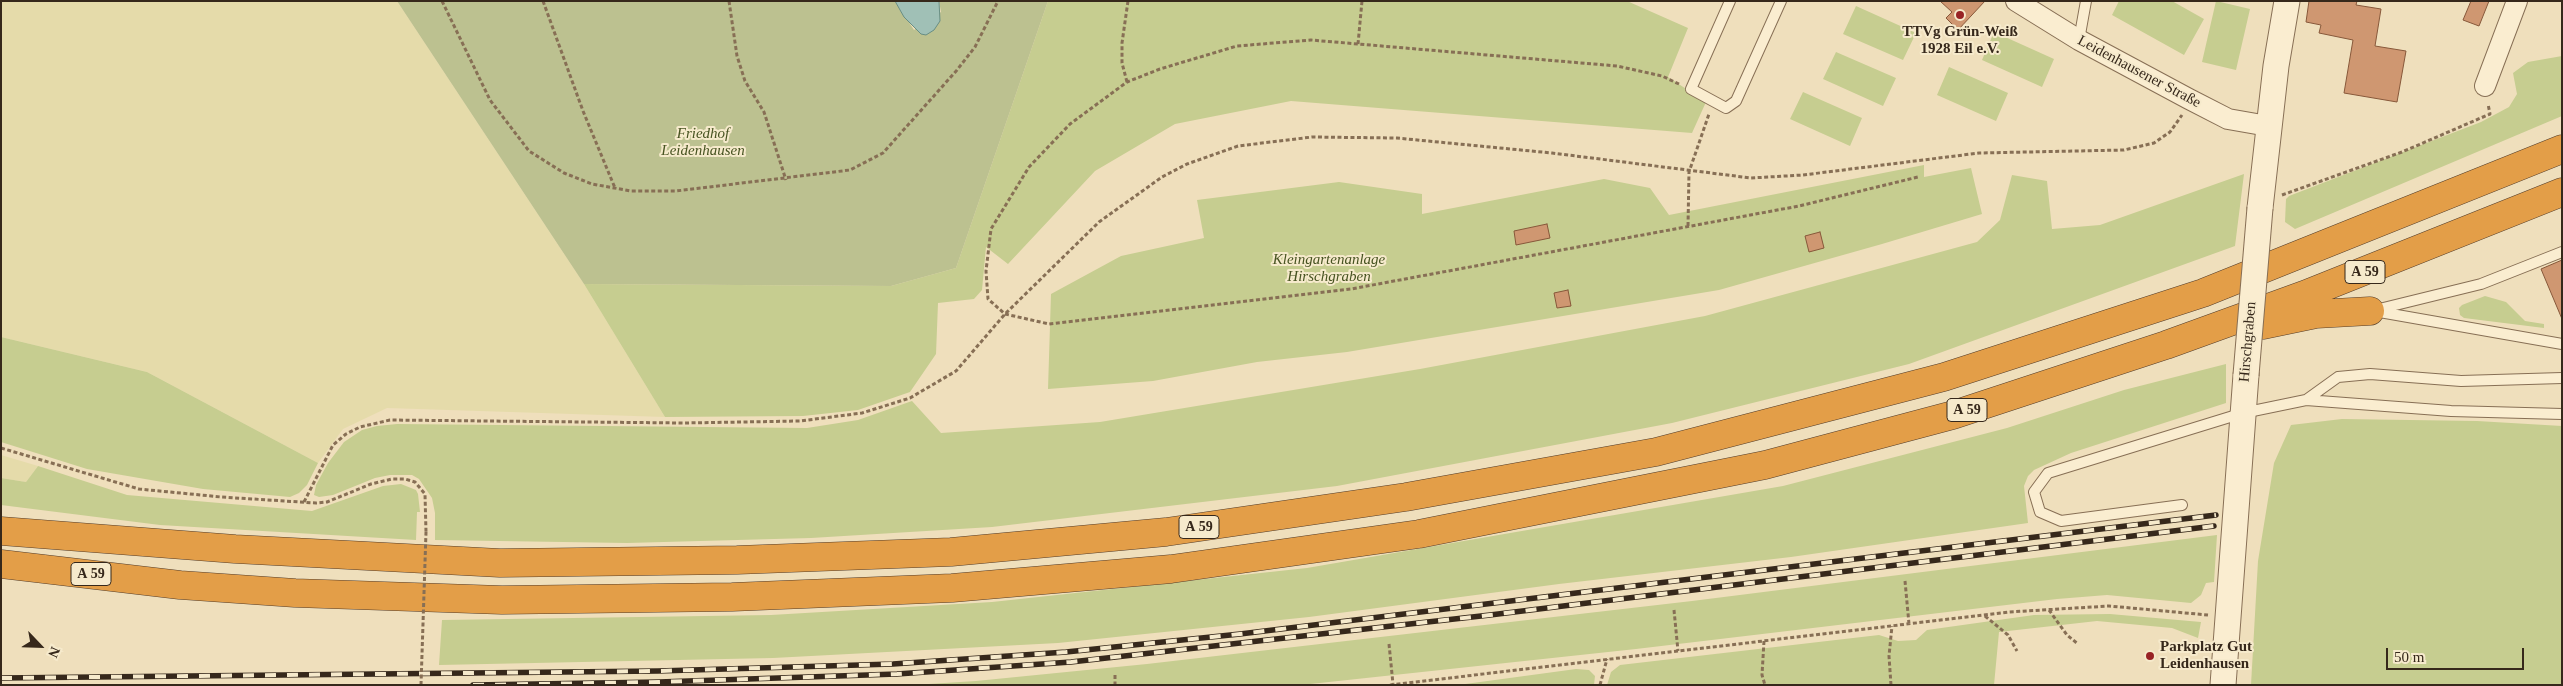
<!DOCTYPE html>
<html>
<head>
<meta charset="utf-8">
<style>
	body { margin:0 }
	#map { position:relative; width:2563px; height:686px; overflow:hidden; background:#efdfbc; font-family:Georgia,serif }
	canvas { display:block }
	.frame { position:absolute; inset:0; border:2px solid #36281b; pointer-events:none }
	.north { position:absolute; left:15px; top:621px; width:50px; height:50px; -webkit-text-stroke:4px #f6eacc; paint-order:stroke; rotate:114deg; font-size:14px; font-weight:700; line-height:20px; text-align:center; color:#36281b }
	.north::after { content:''; display:block; margin:auto; width:18px; height:22px; background:#36281b; clip-path:polygon(50% 0,100% 100%,50% 72%,0 100%) }
	.scale { position:absolute; left:2386px; top:648px; width:138px; height:22px; box-sizing:border-box; border:2px solid #36281b; border-top:0; padding-left:6px; font-size:15px; line-height:18px; white-space:nowrap; color:#36281b; -webkit-text-stroke:4px #f6eacc; paint-order:stroke }
</style>
</head>
<body>
<div id="map">
<canvas width="2563" height="686"></canvas>
<div class="frame"></div>
<div class="north">N</div>
<div class="scale">50 m</div>
</div>
<script>
const context = document.querySelector('canvas').getContext('2d');
context.lineJoin = 'round';
function fill(path, color) { context.fillStyle = color; context.fill(path, 'evenodd'); }
const poly = rows => new Path2D(rows.map(r => 'M' + r).join(''));
function trace(path, color, width, dash) { context.strokeStyle = color; context.lineWidth = width; context.lineCap = dash ? 'butt' : 'round'; context.setLineDash(dash || []); context.stroke(path); }
function label(font, color, halo, rows, align = 'center') {
  context.font = font + ' Georgia,serif'; context.lineWidth = 4; context.setLineDash([]); context.textBaseline = 'middle'; context.strokeStyle = halo; context.fillStyle = color; for (const [text, x, y, turn = 0] of rows) {
    context.save(); context.translate(x, y); context.rotate((+turn || 0) * Math.PI / 180); context.textAlign = isNaN(turn) ? turn : align; if (halo) context.strokeText(text, 0, 0); context.fillText(text, 0, 0); context.restore();
  }
}
fill(poly([
	[1,1,397,1,584,284,665,417,387,408,343,429,318,463,147,372,1,337],
	[1,455,38,466,26,482,1,478]
]), '#e5dbaa');
fill(poly([
	[1048,1,1627,1,1688,28,1668,77,1706,102,1692,133,1291,101,1175,124,1095,171,1008,264,986,247,982,290,974,299,938,303,936,354,910,392,858,410,803,416,665,417,584,284,891,286,956,268],
	[2119,1,2172,1,2204,19,2184,55,2112,15],
	[2216,1,2250,9,2236,70,2202,62],
	[1856,6,1916,33,1903,60,1843,34],
	[1994,32,2054,59,2042,87,1982,60],
	[1836,52,1896,78,1883,106,1823,79],
	[2562,56,2562,116,2295,229,2285,222,2286,199,2289,196,2481,122,2509,107,2517,94,2513,73,2528,62],
	[1949,67,2008,93,1996,121,1937,95],
	[1803,92,1862,118,1850,146,1790,119],
	[1924,165,1924,177,1971,168,1982,214,1882,244,1719,290,1347,352,1257,362,1153,381,1048,389,1051,294,1121,256,1204,238,1197,200,1339,182,1422,194,1422,214,1604,179,1650,188,1669,215],
	[2244,174,2235,246,1909,364,1672,423,1337,486,992,527,811,538,627,543,435,540,435,513,432,498,419,479,412,475,390,475,375,478,333,495,319,497,314,495,316,485,328,463,344,442,362,430,377,426,397,424,807,428,858,420,912,401,941,433,1100,422,1420,369,1705,316,1977,242,2000,220,2012,175,2047,181,2052,229,2100,225],
	[2485,296,2506,302,2525,321,2544,324,2544,328,2464,318,2460,315,2459,308,2462,305],
	[1,337,147,372,318,463,307,485,299,493,290,497,203,489,87,469,1,442],
	[2226,364,2226,403,2071,453,2034,470,2028,476,2024,486,2028,523,1791,557,1559,584,1309,617,1058,643,773,658,439,665,442,620,771,615,992,602,1307,568,1783,486,2007,428,2124,390],
	[2342,419,2477,421,2562,426,2562,685,2251,685,2258,561,2274,463,2291,425],
	[38,466,127,495,312,511,383,486,401,484,416,490,418,494,420,512,417,512,416,540,160,525,1,505,1,478,26,482],
	[2217,535,2214,582,2206,583,2201,595,2191,603,2107,595,2057,599,1636,649,1301,685,913,685,976,681,1147,664,1692,601],
	[2110,614,2201,622,2198,638,2172,628,2097,621,1999,632,1994,685,1607,685,1611,672,1620,665,1879,635,1898,641,1916,640,1927,630,2034,615],
	[1576,669,1589,670,1595,676,1594,685,1458,685]
]), '#c6cd90');
fill(poly([
	[397,1,895,1,914,30,941,12,939,1,1048,1,956,268,891,286,584,284]
]), '#bcc190');
const water = poly([
	[895,1,939,1,940,21,934,30,926,35,921,34,904,17,895,1]
]);
fill(water, '#a0c0b6');
trace(water, '#688e84', 1);
const building = poly([
	[1940,1,1985,1,1958,30,1946,18,1952,12,1940,1],
	[2309,1,2357,1,2356,5,2381,9,2375,46,2406,51,2397,102,2344,93,2353,40,2319,33,2321,25,2306,22,2309,1],
	[2471,1,2489,1,2479,26,2463,20,2471,1],
	[1547,224,1550,238,1516,245,1514,231,1547,224],
	[1820,232,1824,248,1809,252,1805,236,1820,232],
	[2562,260,2562,319,2541,269,2562,260],
	[1568,290,1571,306,1557,308,1554,293,1568,290]
]);
fill(building, '#cf9771');
trace(building, '#87583a', 1);
const service = poly([
	[1730,1,1691,89,1726,108,1736,101,1781,1],
	[2079,40,2086,1],
	[2371,311,2481,284,2562,252],
	[2374,311,2562,344],
	[2306,400,2451,411,2562,414],
	[2182,505,2061,521,2040,512,2034,492,2048,473,2243,413,2306,400,2338,377,2370,374,2461,381,2562,378]
]);
const minor = poly([
	[2016,1,2079,40,2189,99,2228,119,2268,126],
	[2485,86,2517,1]
]);
const tertiary = poly([
	[2260,208,2276,66,2287,1],
	[2223,685,2246,375]
]);
const motorway = poly([
	[2263,325,2316,314,2370,311],
	[1,531,235,549,500,563,737,560,951,552,1166,532,1406,497,1656,452,1944,377,2203,293,2562,149],
	[1,564,180,585,295,593,502,600,732,597,952,588,1171,569,1419,534,1765,465,1953,415,2166,345,2304,295,2562,192]
]);
trace(service, '#876f55', 12);
trace(minor, '#876f55', 22);
trace(tertiary, '#876f55', 27);
trace(motorway, '#543d2a', 29);
trace(poly([
	[442,1,490,100,529,151,564,173,592,184,631,191,676,191,850,170,883,153,957,70,975,47,998,1],
	[543,1,583,111,615,188],
	[729,1,737,56,745,81,764,112,786,180],
	[1358,44,1362,1],
	[1127,82,1122,63,1122,43,1128,1],
	[1679,84,1662,76,1617,66,1311,40,1237,46,1160,69,1127,82,1070,124,1029,167,991,229,986,271,988,299,1005,314,1049,324,1351,289,1799,206,1918,177],
	[2282,195,2402,152,2490,114,2488,104],
	[1688,226,1689,172,1709,114],
	[1,448,139,489,221,497,316,503,327,502,371,484,392,479,405,479,415,482,425,494,426,532],
	[304,502,333,445,346,434,360,427,390,420,684,423,800,421,862,413,910,398,956,371,1005,314,1099,222,1162,177,1187,164,1238,146,1312,137,1397,138,1552,153,1751,178,1803,175,1979,153,2124,150,2154,143,2170,132,2182,115],
	[1905,581,1909,624],
	[1674,610,1678,651],
	[2049,610,2067,635,2078,644],
	[1985,616,2008,635,2017,651],
	[1764,641,1762,675,1765,685],
	[1389,644,1393,684],
	[1115,675,1115,685],
	[1390,685,2009,612,2109,606,2208,615],
	[1600,685,1607,659],
	[1891,685,1889,656,1892,626]
]), '#876f55', 3, [4, 2.5]);
trace(service, '#faedd0', 10);
trace(minor, '#faedd0', 20);
trace(tertiary, '#faedd0', 25);
trace(motorway, '#e39e48', 28);
const rail = poly([
	[1,678,658,671,893,664,1066,652,1240,634,2216,515],
	[473,685,659,682,897,674,1071,662,1490,615,2214,526]
]);
trace(rail, '#36281b', 5.5);
trace(rail, '#f6eacc', 4, [11]);
const tertiaryBridge = poly([
	[2246,375,2260,208]
]);
trace(tertiaryBridge, '#876f55', 27, []);
trace(poly([
	[421,685,426,532]
]), '#876f55', 3, [4, 2.5]);
trace(tertiaryBridge, '#faedd0', 25);
for (const [x, y, r, color] of [
	[1960,15,5,"#982325"],
	[2150,656,5,"#982325"]
]) { const dot = new Path2D(); dot.arc(x, y, r, 0, 2 * Math.PI); context.fillStyle = color; context.fill(dot); trace(dot, '#f6eacc', 2); }
for (const [x, y, w] of [
	[2365,272,40],
	[1967,410,40],
	[1199,527,40],
	[91,574,40]
]) { const box = new Path2D(); box.roundRect(x - w / 2, y - 11.5, w, 23, 4); context.fillStyle = '#f6eacc'; context.fill(box); trace(box, '#36281b', 1); }
label('bold 14px', '#36281b', null, [
	["A 59",2365,272],
	["A 59",1967,410],
	["A 59",1199,527],
	["A 59",91,574]
]);
label('bold 15px', '#36281b', '#f6eacc', [
	["TTVg Grün-Weiß",1960,32],
	["1928 Eil e.V.",1960,49],
	["Parkplatz Gut",2160,647,"left"],
	["Leidenhausen",2160,664,"left"]
]);
label('15px', '#36281b', '#f6eacc', [
	["Leidenhausener Straße",2139,72,28],
	["Hirschgraben",2248,342,-85]
]);
label('italic 15px', '#475321', '#f6eacc', [
	["Friedhof",703,134],
	["Leidenhausen",703,151],
	["Kleingartenanlage",1329,260],
	["Hirschgraben",1329,277]
]);
</script>
</body>
</html>
